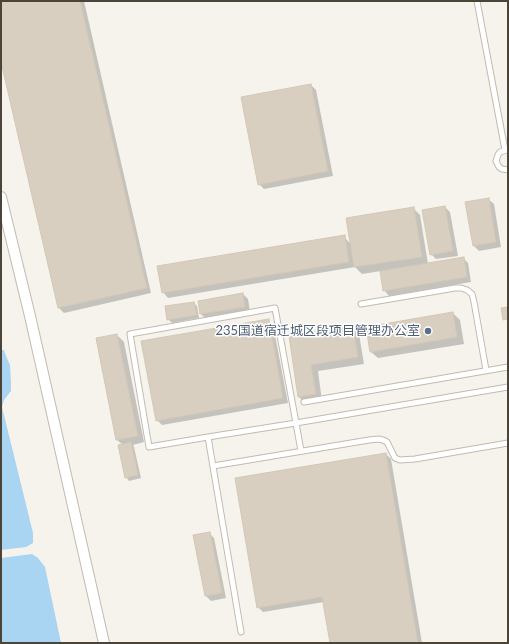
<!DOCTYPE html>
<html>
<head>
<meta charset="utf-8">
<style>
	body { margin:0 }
	#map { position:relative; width:509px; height:644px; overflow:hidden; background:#f6f3ec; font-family:Lato,sans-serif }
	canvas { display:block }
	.frame { position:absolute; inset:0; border:2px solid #4b4439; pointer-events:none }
</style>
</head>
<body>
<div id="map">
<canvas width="509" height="644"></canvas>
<div class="frame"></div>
</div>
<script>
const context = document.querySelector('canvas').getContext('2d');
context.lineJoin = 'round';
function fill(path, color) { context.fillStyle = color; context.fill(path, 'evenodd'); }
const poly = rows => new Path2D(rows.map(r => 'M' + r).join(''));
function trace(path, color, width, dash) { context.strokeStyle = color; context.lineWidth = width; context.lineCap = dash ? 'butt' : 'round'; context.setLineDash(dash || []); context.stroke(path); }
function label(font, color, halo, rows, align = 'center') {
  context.font = font + ' Lato,"Noto Sans SC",sans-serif'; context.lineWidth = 3; context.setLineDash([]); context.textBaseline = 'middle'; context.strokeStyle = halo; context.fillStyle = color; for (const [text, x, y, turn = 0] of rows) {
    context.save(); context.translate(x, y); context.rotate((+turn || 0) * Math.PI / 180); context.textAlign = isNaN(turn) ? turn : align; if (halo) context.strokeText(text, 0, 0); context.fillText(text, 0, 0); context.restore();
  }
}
fill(poly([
	[1,350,4,350,6,356,10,365,11,384,11,391,4,400,2,407,33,533,33,543,26,547,1,550],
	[32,554,38,558,45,567,61,643,1,643,1,558]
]), '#a9d4f2');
fill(poly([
	[1,1,84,1,151,293,64,313,59,308,1,57],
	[311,85,316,90,333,176,264,189,259,184],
	[488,199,494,204,501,247,479,251,474,246,466,202],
	[445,207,450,212,458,256,436,259,431,254,423,211],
	[413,208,420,215,428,264,463,258,468,263,471,282,389,296,384,290,381,271,362,274,355,267,168,298,163,292,344,237,351,244],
	[243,294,248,299,250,312,206,319,201,314],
	[194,303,197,306,199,318,172,323,168,319],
	[453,313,460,320,464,344,378,358,371,352],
	[268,320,273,325,288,403,162,425,157,420],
	[352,327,359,334,364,364,318,371,322,401,306,404,299,397,290,337],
	[117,335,124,342,144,442,133,445,134,447,141,478,129,481,126,477,123,445,117,440],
	[386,454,391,459,422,643,331,643,324,602,263,612,258,607],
	[209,533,214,538,226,598,211,601,206,596,194,536]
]), '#0003');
const building = poly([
	[1,1,80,1,147,288,58,308,1,62,1,1],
	[311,84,328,171,258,185,241,97,311,84],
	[489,198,496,242,473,246,465,202,489,198],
	[445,206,453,251,430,255,422,210,445,206],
	[414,207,422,257,354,267,346,218,414,207],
	[345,235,349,262,162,293,157,266,345,235],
	[464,257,467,277,383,291,380,271,464,257],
	[243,293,245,307,200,314,198,301,243,293],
	[194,302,197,315,167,320,165,306,194,302],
	[508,307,508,319,503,320,501,308,508,307],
	[453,312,457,337,370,352,366,327,453,312],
	[269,319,283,398,156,421,141,341,269,319],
	[353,326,358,357,311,365,316,394,298,397,289,336,353,326],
	[117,334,138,436,116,440,96,338,117,334],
	[131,442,138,475,125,478,118,445,131,442],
	[386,453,418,643,330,643,322,597,257,608,235,478,386,453],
	[210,532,222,593,205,596,193,535,210,532]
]);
fill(building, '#d8cfc1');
trace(building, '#d3c7b4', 1);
const service = poly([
	[477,1,505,150],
	[507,150,500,152,498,155,496,161,499,167,502,169,508,170],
	[361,304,455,288,461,288,467,290,472,294,474,302,486,370],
	[304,402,508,367],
	[208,437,241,632],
	[301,451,296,423,275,308,130,334,149,447,208,437,296,423,508,387],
	[213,466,369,440,378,439,383,440,387,442,395,458,400,460,415,459,508,443]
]);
const minor = poly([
	[1,197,30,316,104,643]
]);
trace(service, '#c2bbae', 7);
trace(minor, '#c2bbae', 12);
trace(service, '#fff', 5);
trace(minor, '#fff', 10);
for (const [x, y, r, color] of [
	[428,331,4,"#5c6f8a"]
]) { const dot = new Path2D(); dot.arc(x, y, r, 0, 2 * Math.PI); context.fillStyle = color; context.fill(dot); trace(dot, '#fff', 1.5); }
label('13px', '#4e5e75', '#fff', [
	["235国道宿迁城区段项目管理办公室",420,331]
], 'right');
</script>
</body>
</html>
